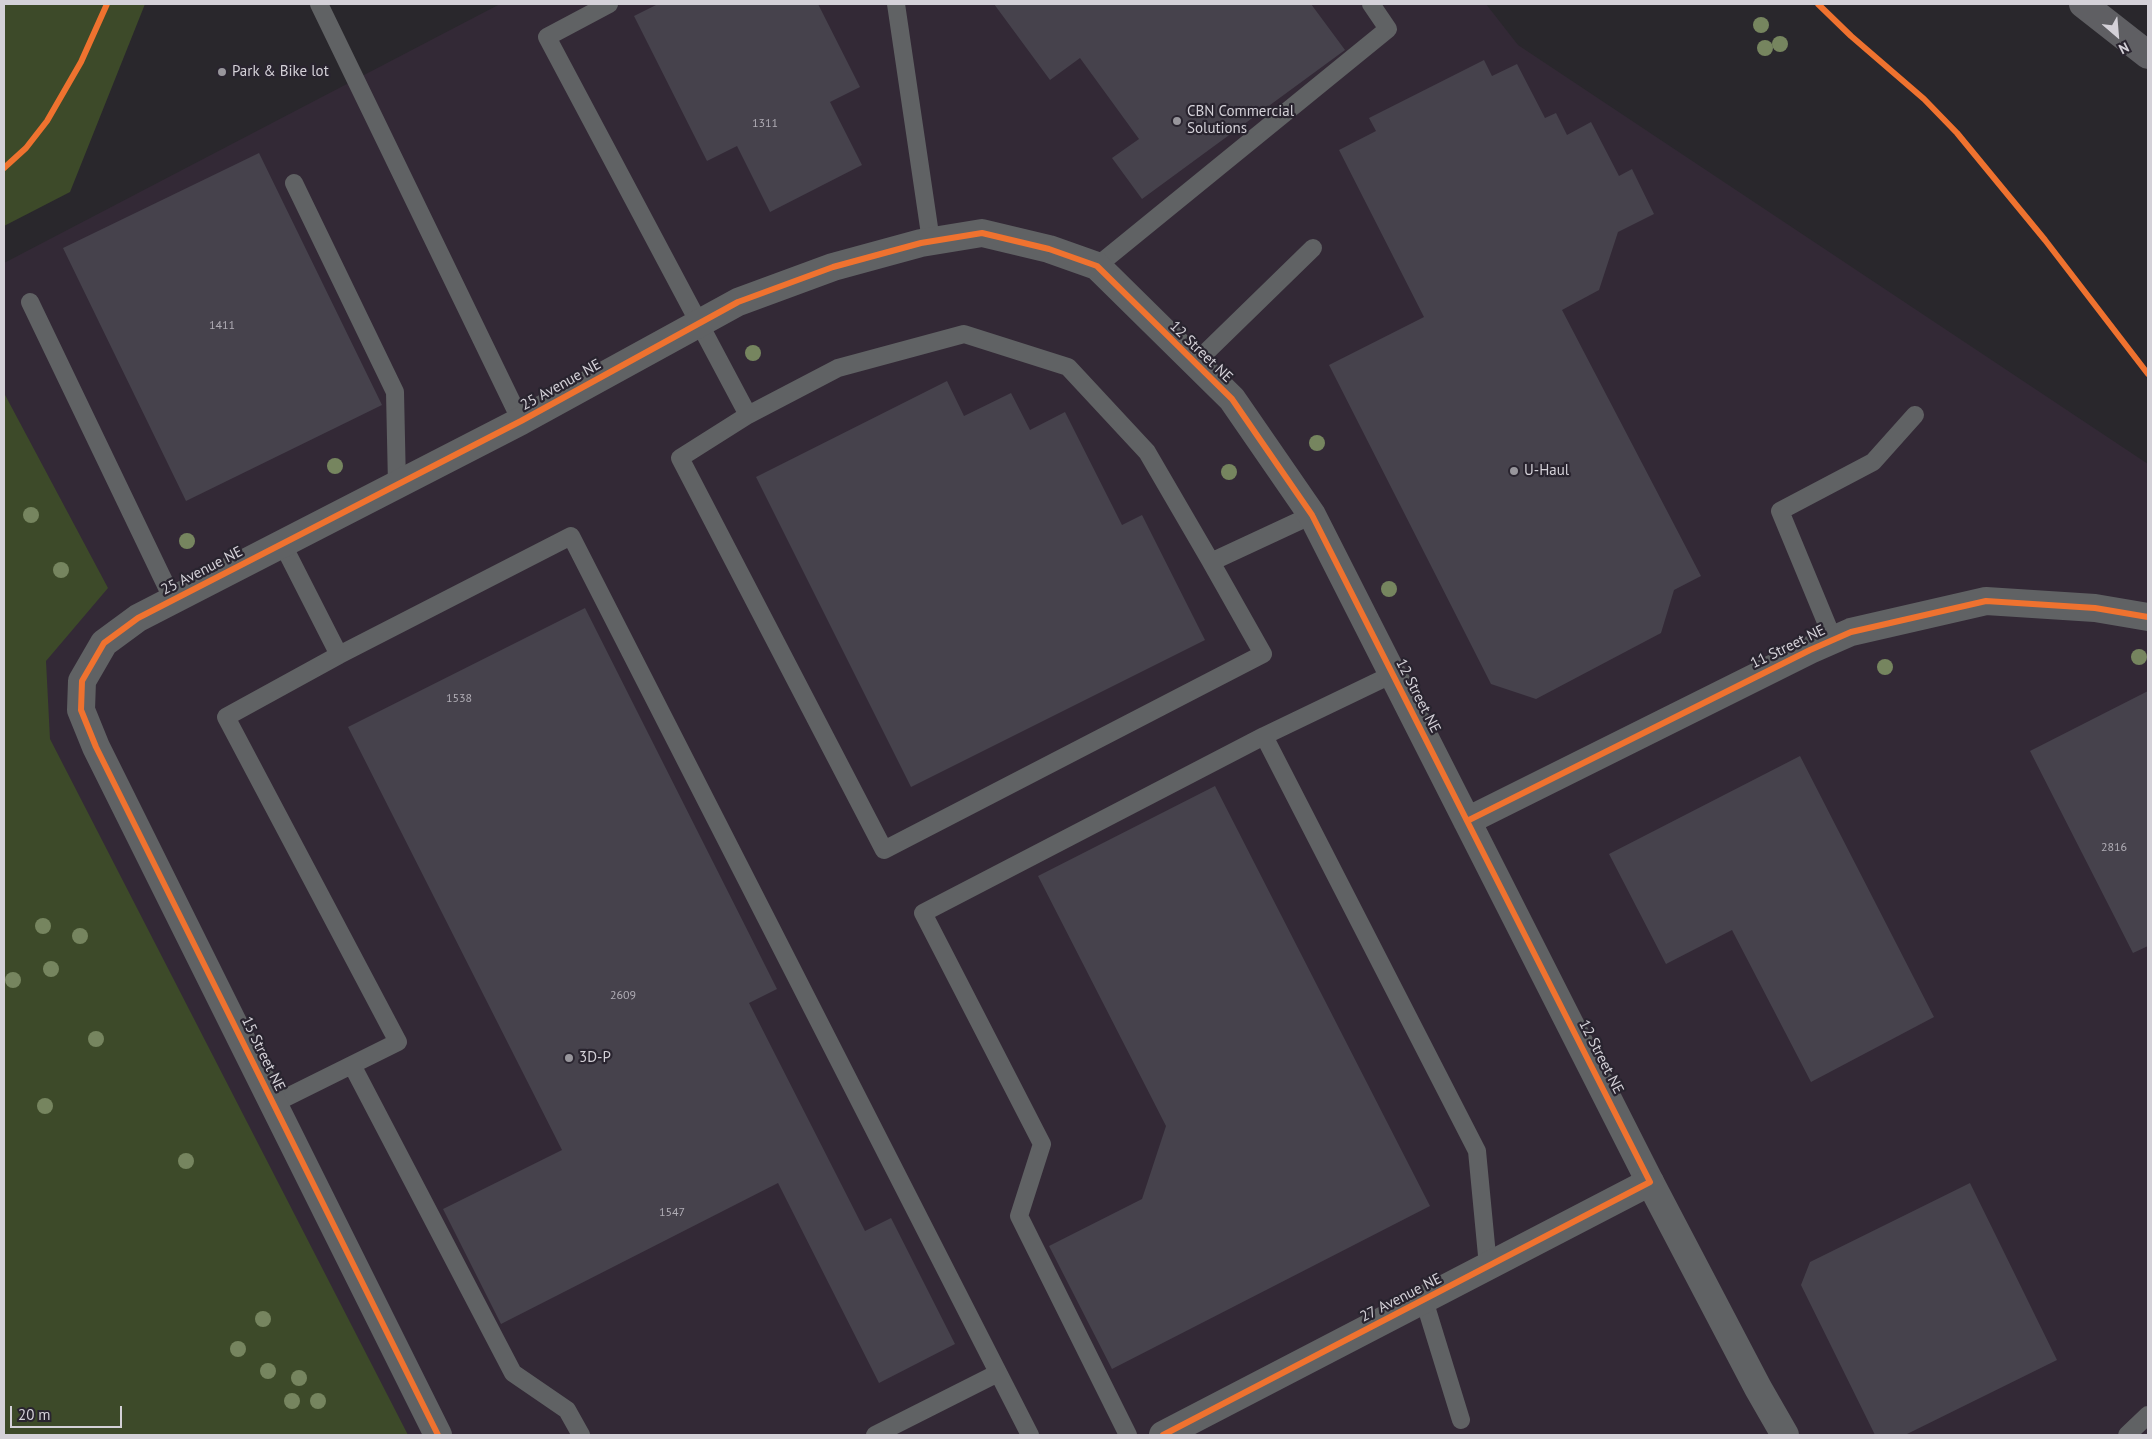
<!DOCTYPE html>
<html>
<head>
<meta charset="utf-8">
<style>
	body { margin:0 }
	#map { position:relative; width:2152px; height:1439px; overflow:hidden; background:#29272c; font-family:"PT Sans",sans-serif }
	canvas { display:block }
	.frame { position:absolute; inset:0; border:5px solid #d4d1d8; pointer-events:none }
	.north { position:absolute; left:2092px; top:10px; width:50px; height:50px; -webkit-text-stroke:4px #29242f; paint-order:stroke; rotate:153deg; font-size:14px; font-weight:700; line-height:20px; text-align:center; color:#d4d1d8 }
	.north::after { content:''; display:block; margin:auto; width:18px; height:22px; background:#d4d1d8; clip-path:polygon(50% 0,100% 100%,50% 72%,0 100%) }
	.scale { position:absolute; left:10px; top:1406px; width:112px; height:22px; box-sizing:border-box; border:2px solid #d4d1d8; border-top:0; padding-left:6px; font-size:15px; line-height:18px; white-space:nowrap; color:#d4d1d8; -webkit-text-stroke:4px #29242f; paint-order:stroke }
</style>
</head>
<body>
<div id="map">
<canvas width="2152" height="1439"></canvas>
<div class="frame"></div>
<div class="north">N</div>
<div class="scale">20 m</div>
</div>
<script>
const context = document.querySelector('canvas').getContext('2d');
context.lineJoin = 'round';
function fill(path, color) { context.fillStyle = color; context.fill(path, 'evenodd'); }
const poly = rows => new Path2D(rows.map(r => 'M' + r).join(''));
function trace(path, color, width, dash) { context.strokeStyle = color; context.lineWidth = width; context.lineCap = dash ? 'butt' : 'round'; context.setLineDash(dash || []); context.stroke(path); }
function label(font, color, halo, rows, align = 'center') {
  context.font = font + ' "PT Sans",sans-serif'; context.lineWidth = 4.5; context.setLineDash([]); context.textBaseline = 'middle'; context.strokeStyle = halo; context.fillStyle = color; for (const [text, x, y, turn = 0] of rows) {
    context.save(); context.translate(x, y); context.rotate((+turn || 0) * Math.PI / 180); context.textAlign = isNaN(turn) ? turn : align; if (halo) context.strokeText(text, 0, 0); context.fillText(text, 0, 0); context.restore();
  }
}
fill(poly([
	[500,4,1486,4,1518,45,2148,464,2148,1435,370,1435,4,706,4,263]
]), '#332936');
fill(poly([
	[4,4,145,4,70,192,4,226],
	[4,393,108,588,46,661,50,739,408,1435,4,1435]
]), '#3d4a29');
fill(poly([
	[658,4,818,4,860,87,830,102,862,165,770,212,737,146,707,161,634,16],
	[994,4,1311,4,1345,50,1142,199,1112,158,1139,139,1080,58,1050,80],
	[1484,60,1492,76,1517,64,1545,118,1556,113,1567,135,1591,122,1619,176,1632,169,1654,214,1618,232,1599,290,1562,310,1701,576,1674,590,1661,633,1536,699,1491,684,1329,365,1424,317,1339,150,1376,131,1369,118],
	[259,153,382,405,186,501,63,248],
	[947,381,964,416,1011,393,1030,430,1065,412,1122,525,1142,515,1205,640,911,787,756,477],
	[585,608,777,989,749,1003,865,1231,891,1218,955,1344,879,1383,778,1183,501,1324,443,1209,562,1150,348,727],
	[2148,691,2148,946,2133,953,2030,751],
	[1800,756,1934,1017,1811,1082,1732,930,1666,964,1609,854],
	[1215,786,1430,1206,1112,1369,1049,1246,1142,1199,1166,1126,1038,876],
	[1970,1183,2057,1360,1905,1435,1875,1435,1801,1285,1810,1262]
]), '#46424c');
trace(poly([
	[319,4,521,421],
	[609,4,547,37,748,415,838,368,964,334,1068,367,1147,452,1211,562,1312,515],
	[896,4,931,241],
	[294,183,395,392,397,485],
	[1097,266,1388,29,1371,4],
	[30,302,173,600],
	[1195,363,1313,248],
	[748,415,680,458,884,850,1263,654,1211,562],
	[282,543,339,655,571,536,1030,1435],
	[1833,639,1780,511,1873,462,1915,415],
	[1264,736,1477,1151,1488,1266],
	[352,1065,513,1373,567,1410,581,1435],
	[273,1104,398,1042,226,717,339,655],
	[1424,1300,1461,1420],
	[875,1435,998,1373],
	[1128,1435,1019,1216,1042,1144,923,913,1264,736,1393,674],
	[2127,1435,2148,1415]
]), '#606264', 18);
trace(poly([
	[1467,821,1810,650,1851,632,1986,601,2095,608,2148,617],
	[438,1435,96,747,81,710,82,681,104,643,138,618,521,421,738,302,833,267,921,243,982,233,1049,249,1097,266,1232,399,1312,515,1650,1182]
]), '#606264', 28);
trace(poly([
	[1163,1435,1650,1182,1758,1388,1785,1435]
]), '#606264', 28);
trace(poly([
	[2083,4,2148,55]
]), '#5f5f63', 28);
trace(poly([
	[1818,4,1851,36,1924,99,1957,133,2045,240,2148,374],
	[4,168,26,148,47,121,81,62,107,4],
	[1467,821,1810,650,1851,632,1986,601,2095,608,2148,617],
	[438,1435,96,747,81,710,82,681,104,643,138,618,521,421,738,302,833,267,921,243,982,233,1049,249,1097,266,1232,399,1312,515,1650,1182,1163,1435]
]), '#ef722f', 6);
context.fillStyle = '#76855f';
for (const [x, y] of [
	[1761,25],
	[1780,44],
	[1765,48],
	[753,353],
	[1317,443],
	[335,466],
	[1229,472],
	[31,515],
	[187,541],
	[61,570],
	[1389,589],
	[2139,657],
	[1885,667],
	[43,926],
	[80,936],
	[51,969],
	[13,980],
	[96,1039],
	[45,1106],
	[186,1161],
	[263,1319],
	[238,1349],
	[268,1371],
	[299,1378],
	[292,1401],
	[318,1401]
]) { context.beginPath(); context.arc(x, y, 8, 0, 2 * Math.PI); context.fill(); }
for (const [x, y, r, color] of [
	[222,72,5,"#98969c"],
	[1177,121,5,"#98969c"],
	[1514,471,5,"#98969c"],
	[569,1058,5,"#98969c"]
]) { const dot = new Path2D(); dot.arc(x, y, r, 0, 2 * Math.PI); context.fillStyle = color; context.fill(dot); trace(dot, '#29242f', 2); }
label('12px', '#b0adb5', null, [
	["1311",765,124],
	["1411",222,326],
	["1538",459,699],
	["2816",2114,848],
	["2609",623,996],
	["1547",672,1213]
]);
label('15px', '#d4d1d8', '#29242f', [
	["Park & Bike lot",232,72],
	["CBN Commercial",1187,112],
	["Solutions",1187,129],
	["U-Haul",1524,471],
	["3D-P",579,1058]
], 'left');
label('15px', '#d4d1d8', '#29242f', [
	["12 Street NE",1201,352,44],
	["25 Avenue NE",561,385,-29],
	["25 Avenue NE",202,571,-27],
	["11 Street NE",1788,647,-26],
	["12 Street NE",1418,696,63],
	["15 Street NE",263,1054,64],
	["12 Street NE",1601,1057,63],
	["27 Avenue NE",1401,1298,-27]
]);
</script>
</body>
</html>
